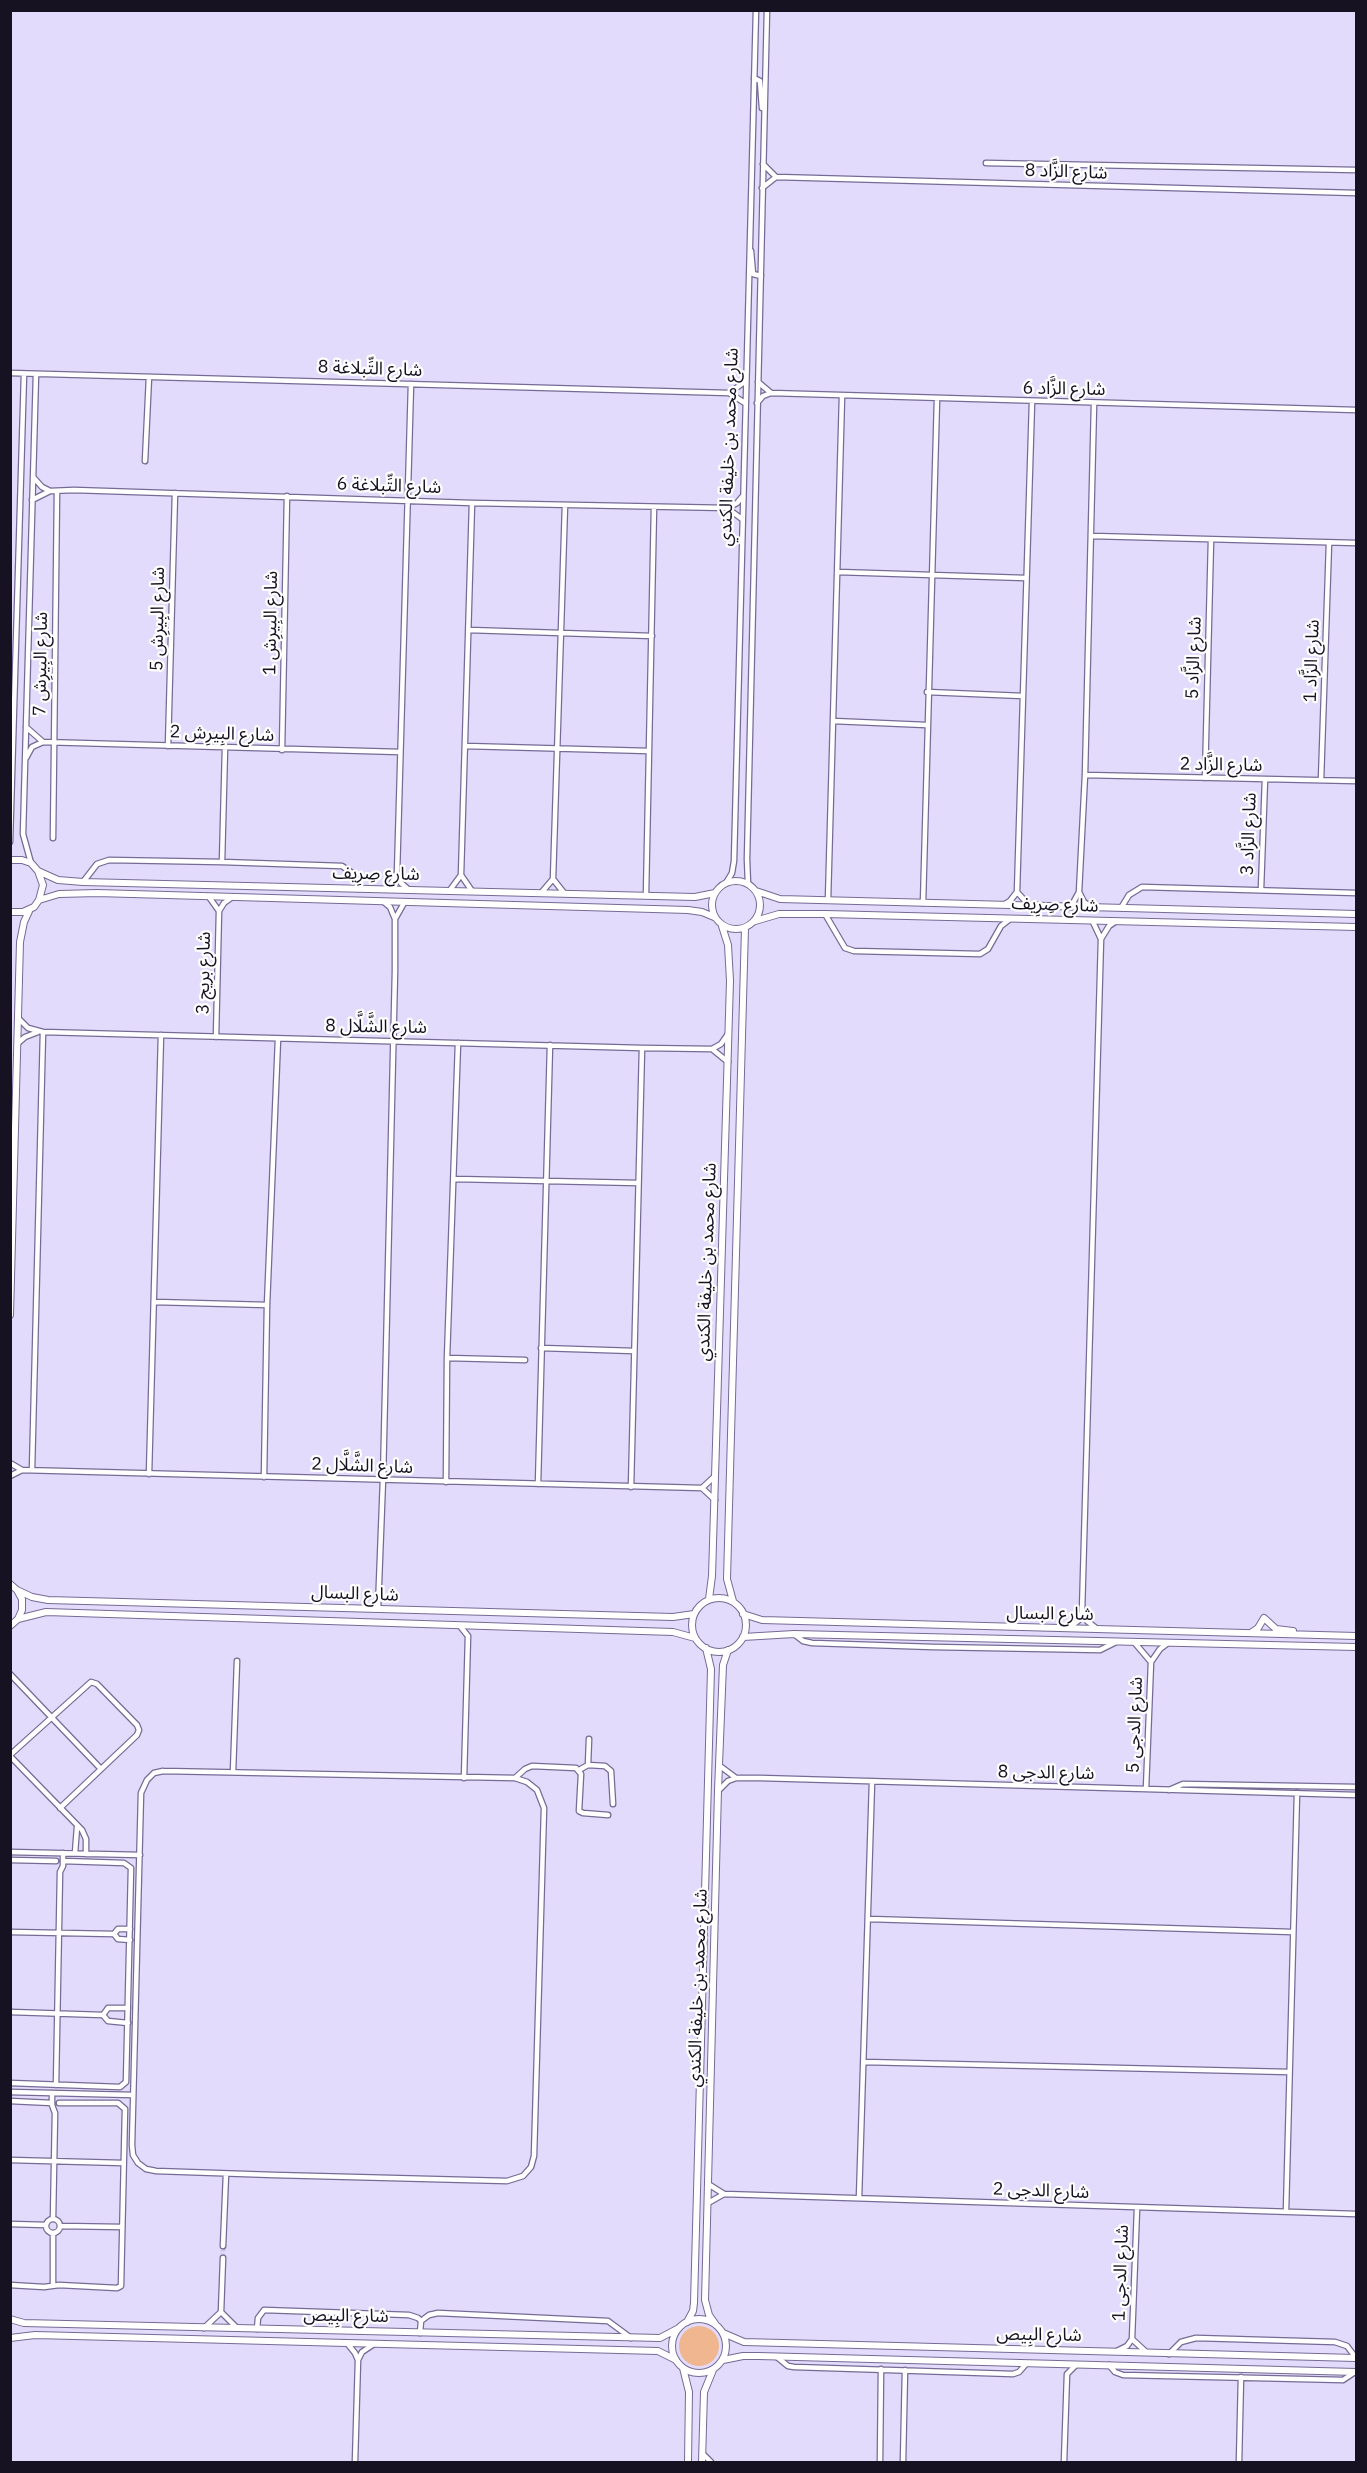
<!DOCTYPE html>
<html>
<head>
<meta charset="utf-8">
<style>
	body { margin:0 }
	#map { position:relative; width:1367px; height:2473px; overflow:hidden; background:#ece8fb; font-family:"IBM Plex Sans",sans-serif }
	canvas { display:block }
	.frame { position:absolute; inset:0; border:12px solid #161222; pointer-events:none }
</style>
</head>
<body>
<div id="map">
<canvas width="1367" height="2473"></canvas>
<div class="frame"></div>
</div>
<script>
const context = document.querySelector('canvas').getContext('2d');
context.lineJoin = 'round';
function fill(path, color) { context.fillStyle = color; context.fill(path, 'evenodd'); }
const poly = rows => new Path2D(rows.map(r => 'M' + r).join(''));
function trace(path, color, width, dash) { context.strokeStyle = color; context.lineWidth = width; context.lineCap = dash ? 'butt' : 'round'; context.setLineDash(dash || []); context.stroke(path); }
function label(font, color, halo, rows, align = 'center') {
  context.font = font + ' "IBM Plex Sans","Noto Sans Arabic",sans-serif'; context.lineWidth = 4.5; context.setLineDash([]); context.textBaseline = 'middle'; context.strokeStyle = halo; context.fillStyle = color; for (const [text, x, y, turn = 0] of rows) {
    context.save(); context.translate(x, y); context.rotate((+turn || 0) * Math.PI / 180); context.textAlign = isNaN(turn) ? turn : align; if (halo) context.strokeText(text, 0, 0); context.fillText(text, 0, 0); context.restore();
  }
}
fill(poly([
	[10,11,1356,11,1356,2462,11,2462]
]), '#e2dbfc');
fill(poly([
	'679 2346a20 20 0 1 1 40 0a20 20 0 1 1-40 0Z'
]), '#efb68f');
trace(poly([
	[223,2258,223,2246]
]), '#ccc8da', 4.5, [4.5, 2]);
const street = poly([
	[754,78,760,81,762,108],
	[986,163,1356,170],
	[763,164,776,177],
	[776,177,1356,193],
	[762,188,776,177],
	[751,251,753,274,761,276],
	[10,373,729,393,745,403],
	[758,382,771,393],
	[729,393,746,381],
	[757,403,763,396,771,393,1356,410],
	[145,461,149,377],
	[34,478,42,487,50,491],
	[32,500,50,491,74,490,472,503,727,508,737,503,742,497],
	[727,508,742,519],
	[1092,536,1356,543],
	[838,572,1025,578],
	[469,630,652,636],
	[927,692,1023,696],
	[833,721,926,725],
	[26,727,43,742],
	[168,746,175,493],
	[465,746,649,751],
	[282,750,287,496],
	[26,758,32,747,43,742,400,752],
	[1085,775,1356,781],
	[1205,778,1211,540],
	[1321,780,1329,543],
	[53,838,57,491],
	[10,842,24,374],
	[222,862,225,748],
	[31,863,23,834,36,374],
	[397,874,401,883,409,890],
	[461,875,472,891],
	[553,879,564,893],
	[83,882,97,864,109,860,222,862,342,866,355,875,359,889],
	[726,883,732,873,734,861,756,10],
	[748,884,747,859,767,10],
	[388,889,397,874,411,384],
	[1261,889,1265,779],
	[450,890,461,875,472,503],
	[1017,892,1029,905],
	[1079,892,1084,902,1090,906],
	[541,893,553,879,565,505],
	[646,895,654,507],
	[209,897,219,911,216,1037],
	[828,900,842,396],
	[923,903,937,399],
	[1005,904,1010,901,1017,892,1032,402],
	[1068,906,1073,903,1079,892,1085,775,1094,404],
	[1121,908,1129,895,1142,887,1356,893],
	[219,911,224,903,231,898],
	[825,914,845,948,854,951,980,954,988,949,1001,926,1010,919],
	[395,919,404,903],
	[1101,939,1109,926,1115,922],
	[19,1019,28,1028,43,1032,642,1048,712,1049,721,1044,728,1034],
	[18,1043,25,1037,38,1032],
	[712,1049,728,1062],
	[455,1179,638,1183],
	[155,1302,267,1305],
	[541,1348,634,1351],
	[447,1358,525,1360],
	[10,1463,22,1470],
	[32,1470,43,1032],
	[149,1474,161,1035],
	[10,1476,22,1470,702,1488,715,1476],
	[264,1477,267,1305,278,1039],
	[446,1482,447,1358,458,1043],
	[538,1484,550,1045],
	[631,1487,642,1048],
	[702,1488,715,1500],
	[378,1609,383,1479,395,971,395,919,390,907,384,902],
	[1082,1612,1087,1621,1096,1628],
	[460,1626,468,1636,464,1778],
	[1069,1628,1079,1620,1082,1612,1101,939,1093,922],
	[794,1634,803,1641,812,1643,933,1647,1100,1650,1116,1642],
	[1134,1642,1151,1662],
	[10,1674,101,1769],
	[10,1755,91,1682,97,1684,137,1725,139,1730,137,1735,60,1808],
	[10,1756,82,1830,86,1839,86,1854],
	[588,1765,605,1766,611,1771,613,1804],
	[720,1766,736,1778],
	[579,1770,588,1765,589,1739],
	[163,1771,515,1778,527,1782,537,1790,544,1808,534,2156,531,2167,523,2176,507,2181,274,2175,156,2171,146,2169,138,2163,133,2155,132,2145,141,1793,147,1780,154,1773,163,1771],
	[233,1772,237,1661],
	[515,1778,525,1769,532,1766,576,1768,581,1774,579,1811,583,1813,608,1815],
	[1146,1789,1151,1662,1160,1649,1168,1643],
	[719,1790,728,1781,736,1778,760,1778,1356,1795],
	[1169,1790,1183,1784,1356,1787],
	[10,1852,140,1855],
	[75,1853,77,1827],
	[10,1860,56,1861],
	[869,1919,1292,1932],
	[10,1932,114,1934],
	[130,1940,118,1939,114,1934,118,1929,130,1929],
	[10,2012,103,2015],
	[128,2023,108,2021,103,2015,108,2008,128,2008],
	[864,2062,1289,2072],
	[10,2083,120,2087,126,2082,131,1868,124,1863,63,1861],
	[56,2085,60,1872,63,1866,63,1853],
	[10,2092,133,2095],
	[52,2093,52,2105,55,2113,53,2219],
	[10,2101,52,2103],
	[10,2160,123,2163],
	[708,2184,724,2194],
	[859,2198,872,1782],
	[708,2203,724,2194,1356,2214],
	[1286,2211,1297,1793],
	'46 2226a7 7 0 1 1 14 0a7 7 0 1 1-14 0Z',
	[10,2224,46,2225],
	[60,2226,122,2227],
	[223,2246,226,2174],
	[10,2285,44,2287,59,2285,117,2288,121,2286,125,2109,118,2103,59,2103],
	[53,2285,53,2233],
	[221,2312,237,2328],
	[204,2328,221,2312,223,2258],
	[257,2329,258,2318,264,2310,409,2315,418,2318,421,2321],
	[420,2333,421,2321,429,2315,438,2313,608,2321,631,2338],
	[1132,2339,1145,2351],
	[347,2343,355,2353,358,2360,355,2462],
	[1117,2351,1127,2346,1132,2339,1137,2209],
	[1169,2354,1181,2342,1196,2338,1335,2342,1347,2346,1356,2358],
	[777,2357,788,2366,794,2367,1013,2374,1019,2372,1026,2364],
	[358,2360,362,2352,374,2344],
	[1109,2365,1115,2372,1123,2375,1343,2380,1355,2372],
	[703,2454,711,2462],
	[880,2462,881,2369],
	[903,2462,905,2370],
	[1064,2462,1067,2374,1076,2365],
	[1239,2462,1241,2377]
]);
const secondary = poly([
	[10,860,22,860,31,863,38,871,43,885,39,900,34,907,23,912,10,912],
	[38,871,58,880,83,882,695,897,715,893],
	'712 905a24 24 0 1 1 48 0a24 24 0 1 1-48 0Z',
	[756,891,780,899,1356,914],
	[39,900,59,894,97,893,688,910,702,912,714,917],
	[755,921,779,914,825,914,1356,927],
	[10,1315,20,942,24,922,30,909],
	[10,1584,17,1590,22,1599,22,1610,18,1619,10,1626],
	[17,1590,32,1597,48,1600,673,1617,694,1614],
	'692 1625a27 27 0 1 1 54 0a27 27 0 1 1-54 0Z',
	[709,1599,712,1576,730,981,728,945,722,926],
	[733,1601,727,1579,745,928],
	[743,1614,762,1620,1356,1636],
	[18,1619,46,1612,673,1632,695,1638],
	[1252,1632,1258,1628,1264,1618,1276,1629,1293,1631],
	[743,1637,794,1634,1356,1647],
	'672 2346a27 27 0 1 1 54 0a27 27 0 1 1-54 0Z',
	[10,2319,24,2323,660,2338,679,2328],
	[687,2322,693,2311,694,2303,711,1669,706,1648],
	[716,2325,709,2315,705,2300,718,1790,723,1665,728,1650],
	[723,2333,744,2342,1356,2358],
	[10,2338,35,2335,658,2351,676,2360],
	[723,2360,743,2356,759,2356,1356,2372],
	[683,2368,689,2392,688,2462],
	[702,2462,704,2392,713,2370]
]);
trace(street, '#766b95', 7);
trace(secondary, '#766b95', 8);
trace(street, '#fff', 4.5);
trace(secondary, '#fff', 6);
label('18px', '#161222', '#fff', [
	["شارع الزَّاد 8",1066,172,2],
	["شارع التِّبلاغة 8",370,369,2],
	["شارع الزَّاد 6",1064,389,1],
	["شارع محمد بن خليفة الكندي",729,447,-88],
	["شارع التِّبلاغة 6",389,486,2],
	["شارع البِيرِش 5",158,619,-89],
	["شارع البِيرِش 1",271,623,-89],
	["شارع الزَّاد 5",1194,658,-88],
	["شارع الزَّاد 1",1312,661,-88],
	["شارع البِيرِش 7",41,664,-89],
	["شارع البِيرِش 2",222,734,2],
	["شارع الزَّاد 2",1221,765,1],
	["شارع الزَّاد 3",1249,834,-88],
	["شارع صِرِيف",376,874,1],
	["شارع صِرِيف",1055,905,2],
	["شارع بريج 3",204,973,-89],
	["شارع الشَّلَّال 8",376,1027,1],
	["شارع محمد بن خليفة الكندي",707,1262,-88],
	["شارع الشَّلَّال 2",362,1466,2],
	["شارع البسال",355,1594,2],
	["شارع البسال",1050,1614,1],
	["شارع الدجى 5",1135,1725,-88],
	["شارع الدجى 8",1046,1773,1],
	["شارع محمد بن خليفة الكندي",698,1988,-88],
	["شارع الدجى 2",1041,2191,2],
	["شارع الدجى 1",1121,2273,-88],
	["شارع البِيص",346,2316,1],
	["شارع البِيص",1039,2335,1]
]);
</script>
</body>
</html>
